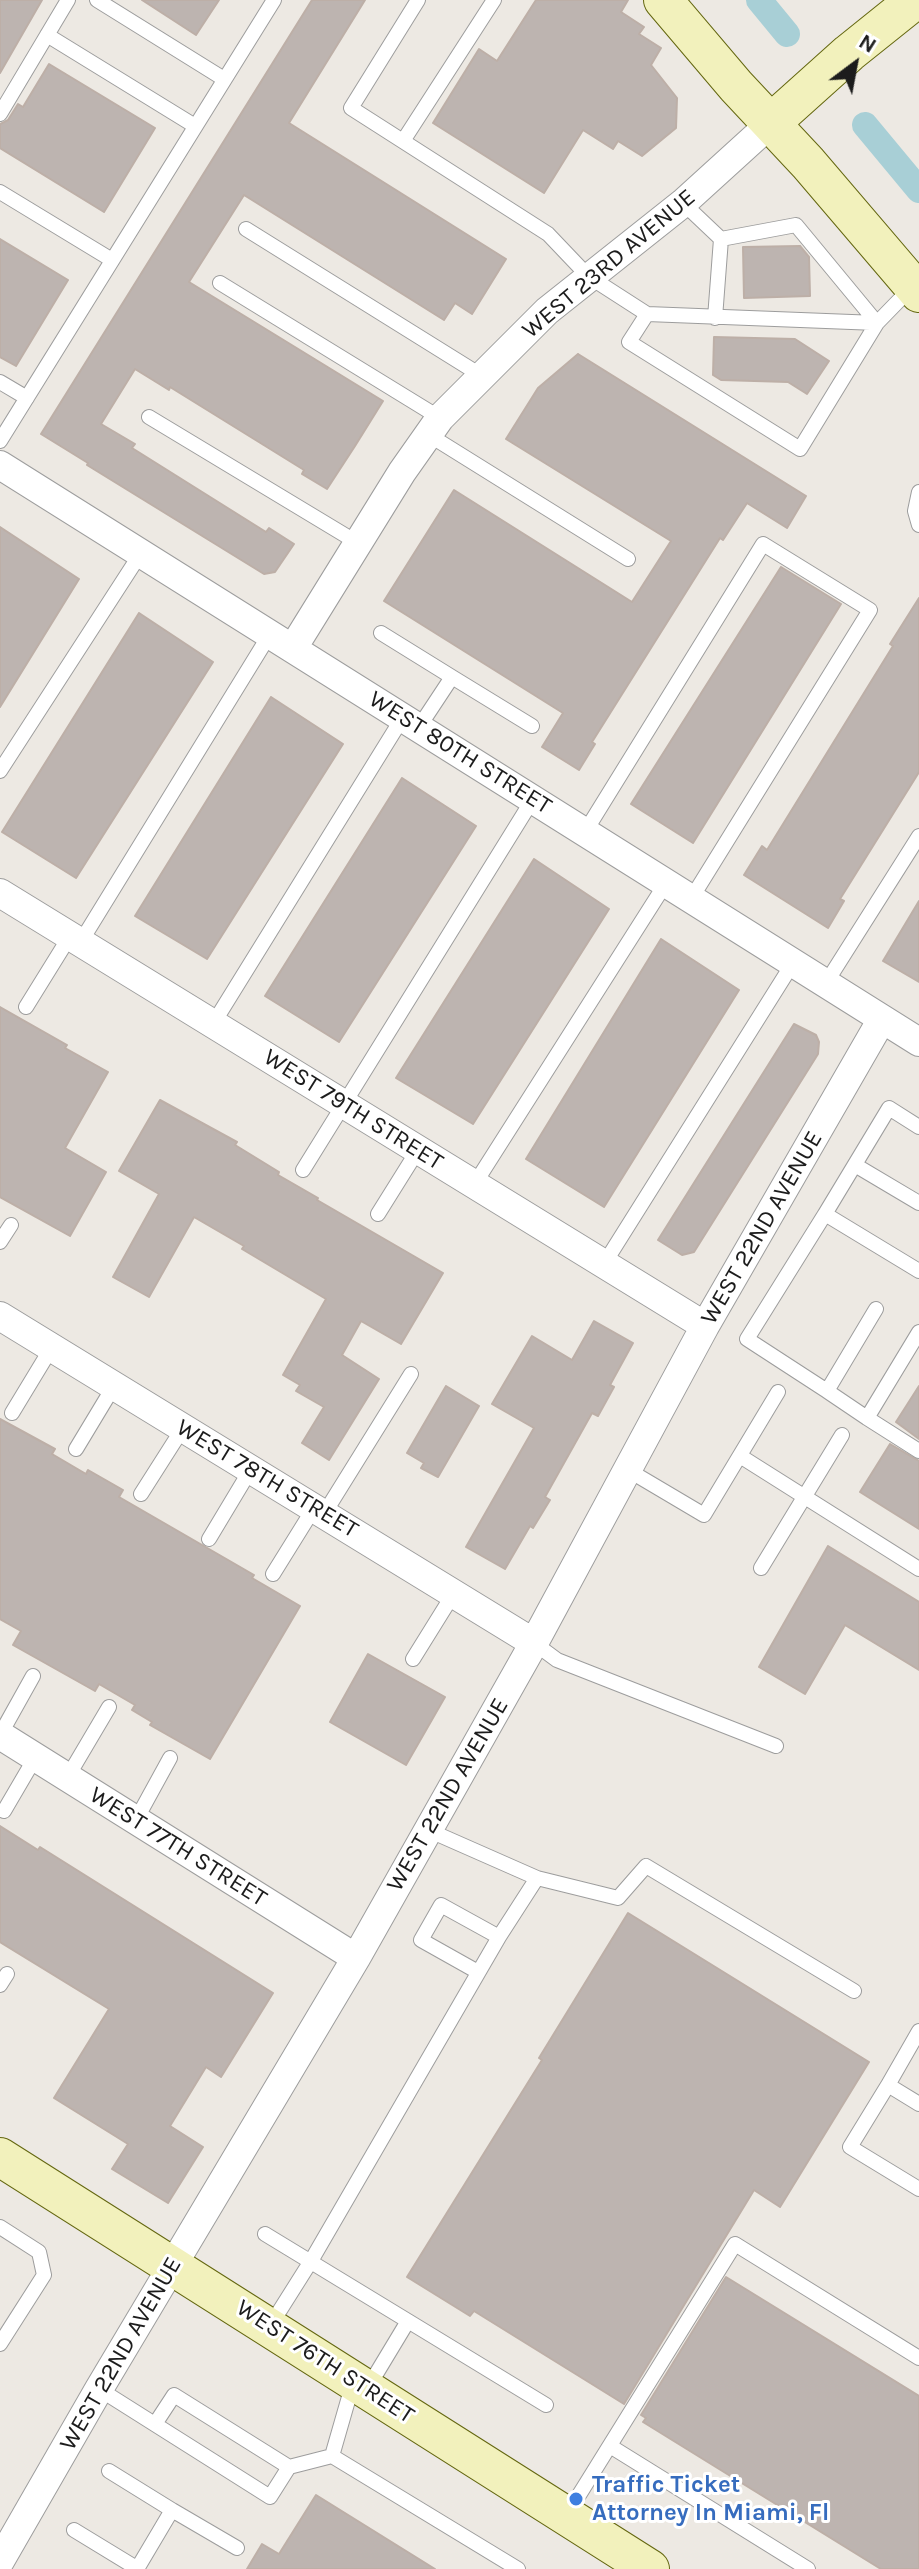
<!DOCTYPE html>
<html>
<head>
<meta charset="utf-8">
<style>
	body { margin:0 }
	#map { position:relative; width:919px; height:2569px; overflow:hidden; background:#ede9e3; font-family:Karla,sans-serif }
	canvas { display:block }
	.north { position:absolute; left:815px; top:24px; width:80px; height:80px; -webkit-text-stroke:6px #fff; paint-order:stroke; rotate:32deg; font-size:22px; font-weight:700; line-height:32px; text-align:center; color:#1c1c1c }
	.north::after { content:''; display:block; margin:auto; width:28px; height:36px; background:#1c1c1c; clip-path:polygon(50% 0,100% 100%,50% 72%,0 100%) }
</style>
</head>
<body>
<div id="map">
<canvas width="919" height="2569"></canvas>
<div class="north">N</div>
</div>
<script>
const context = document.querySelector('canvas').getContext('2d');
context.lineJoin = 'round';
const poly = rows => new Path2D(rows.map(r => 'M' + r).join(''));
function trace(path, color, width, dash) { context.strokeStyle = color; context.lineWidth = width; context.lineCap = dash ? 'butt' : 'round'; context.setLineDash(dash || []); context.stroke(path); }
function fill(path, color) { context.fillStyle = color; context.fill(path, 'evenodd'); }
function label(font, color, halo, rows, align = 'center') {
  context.font = font + ' Karla,sans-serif'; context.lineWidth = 6; context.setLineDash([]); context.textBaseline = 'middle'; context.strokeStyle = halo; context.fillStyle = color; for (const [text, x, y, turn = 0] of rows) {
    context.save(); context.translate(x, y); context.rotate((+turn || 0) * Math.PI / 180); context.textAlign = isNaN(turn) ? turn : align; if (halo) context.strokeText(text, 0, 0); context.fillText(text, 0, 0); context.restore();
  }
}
trace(poly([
	[759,0,787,34],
	[865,125,919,190]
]), '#a8cfd6', 26);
const building = poly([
	[0,0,42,0,0,73,0,0],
	[142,0,219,0,196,35,142,0],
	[312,0,365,0,289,123,506,259,472,314,455,303,444,320,244,195,189,282,383,401,355,446,327,489,302,474,304,470,170,387,169,390,135,369,101,424,135,444,132,448,266,532,269,528,294,544,275,572,264,574,87,465,88,463,41,434,312,0],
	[536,0,628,0,621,12,644,27,639,34,661,48,651,65,677,98,676,128,642,156,618,141,613,149,583,130,544,193,433,123,479,49,497,61,536,0],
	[49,64,155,128,104,212,0,148,0,124,8,120,18,104,23,107,49,64],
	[0,239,68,280,16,366,0,357,0,239],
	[800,246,809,257,810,296,744,298,743,247,800,246],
	[714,337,795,339,829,361,807,394,788,382,721,380,713,375,714,337],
	[578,354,806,496,787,528,747,503,723,540,720,538,592,742,595,744,579,770,542,747,563,713,384,601,454,490,632,602,671,541,506,439,538,388,578,354],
	[0,527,79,579,0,707,0,527],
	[781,567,841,604,693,843,631,804,781,567],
	[919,598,919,772,840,899,844,901,828,928,744,875,762,846,767,850,893,646,890,644,919,598],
	[139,613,213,662,76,878,2,832,139,613],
	[271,697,343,744,207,959,135,916,271,697],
	[402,778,476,826,339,1042,265,996,402,778],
	[534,859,609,909,473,1124,396,1078,534,859],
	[919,901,919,982,883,961,919,901],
	[661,939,739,990,604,1207,526,1159,661,939],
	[0,1007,67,1045,65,1048,108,1072,65,1148,106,1172,70,1236,0,1197,0,1007],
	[794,1024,816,1035,819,1042,818,1054,694,1252,682,1255,658,1240,794,1024],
	[160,1100,237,1142,235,1145,279,1172,278,1175,318,1198,317,1200,443,1273,401,1344,361,1321,342,1355,379,1379,329,1460,302,1443,324,1407,296,1391,300,1385,283,1375,326,1299,242,1249,244,1246,194,1217,149,1297,113,1277,159,1194,119,1171,160,1100],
	[594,1321,633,1343,610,1385,614,1387,598,1416,592,1413,545,1497,550,1500,533,1528,530,1526,505,1569,466,1547,534,1428,492,1404,532,1336,572,1360,594,1321],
	[446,1386,479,1406,438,1477,421,1468,424,1463,407,1453,446,1386],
	[919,1386,919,1439,896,1422,919,1386],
	[0,1419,55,1449,52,1454,86,1474,88,1470,123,1490,119,1497,254,1575,252,1578,300,1606,210,1759,150,1725,152,1722,132,1710,135,1705,99,1684,95,1691,13,1645,21,1631,0,1619,0,1419],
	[890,1444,919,1461,919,1529,860,1492,890,1444],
	[828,1546,919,1602,919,1670,845,1625,805,1694,759,1667,828,1546],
	[368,1654,445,1697,406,1765,330,1722,368,1654],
	[0,1826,38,1850,40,1847,273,1993,221,2077,206,2067,170,2126,203,2147,168,2203,112,2169,128,2144,54,2098,109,2009,0,1942,0,1826],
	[628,1913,869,2062,780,2207,754,2190,624,2404,474,2311,470,2316,407,2277,542,2060,539,2058,628,1913],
	[726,2277,919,2396,919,2569,881,2569,643,2422,646,2418,641,2415,726,2277],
	[316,2495,435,2569,247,2569,262,2544,279,2554,316,2495]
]);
fill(building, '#bdb4b0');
trace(building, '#bdafa7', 2);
const lane = poly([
	[97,0,224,79],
	[418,0,351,108,548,234,588,276,647,314,629,342,800,449,877,323,647,314],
	[47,35,195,126],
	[0,114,68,0],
	[403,141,494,0],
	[0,192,112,260],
	[683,203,721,239,796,225,877,323,913,286],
	[246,229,482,376],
	[220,283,440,418],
	[715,318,721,239],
	[0,382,27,398],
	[149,417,358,543],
	[429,435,628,559],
	[0,441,274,0],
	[919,492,915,511,919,525],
	[381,633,452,677,419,727],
	[452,677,532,726],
	[0,771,141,553],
	[585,832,763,544,870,610,691,899],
	[80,943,270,634],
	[826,983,919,836],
	[26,1007,70,936],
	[213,1024,403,717],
	[919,1127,889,1108,825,1214,919,1271],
	[855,1165,919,1203],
	[303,1170,533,799],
	[474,1185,666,883],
	[378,1214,418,1150],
	[825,1214,747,1339,827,1391],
	[0,1242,11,1225],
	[604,1264,793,963],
	[876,1309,827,1391,867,1418,919,1332],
	[12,1413,52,1347],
	[867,1418,919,1451],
	[76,1449,114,1386],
	[740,1456,919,1569],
	[628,1470,704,1515,778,1392],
	[141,1494,183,1428],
	[324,1514,411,1374],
	[209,1539,251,1469],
	[761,1568,842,1435],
	[273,1574,314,1508],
	[534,1643,557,1660,776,1746],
	[413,1659,454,1593],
	[0,1735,33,1676],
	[67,1778,109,1707],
	[4,1811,35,1758],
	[136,1820,170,1758],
	[428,1830,537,1878],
	[478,1972,421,1940,441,1905,499,1937],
	[0,1985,7,1974],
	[919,2031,888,2085,919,2104],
	[888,2085,850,2147,919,2189],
	[0,2227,39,2252,44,2275,0,2344],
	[265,2234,408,2321,367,2389],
	[408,2321,546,2405],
	[270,2326,311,2261,499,1937,537,1878,618,1898,646,1866,854,1991],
	[99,2389,270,2497,289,2467,174,2395,155,2424],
	[610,2446,808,2569],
	[332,2456,518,2569],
	[289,2467,332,2456,353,2383],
	[109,2471,172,2510],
	[566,2516,735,2244,919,2358],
	[74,2530,138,2569],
	[137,2569,172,2510,237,2548]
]);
const street = poly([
	[0,465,919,1042],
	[293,648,402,472,440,418,547,311,683,203,771,123],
	[0,893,705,1326],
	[0,1316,534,1643],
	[0,1735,356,1958],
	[0,2561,99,2389,356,1958,534,1643,705,1326,882,1019]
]);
const secondary = poly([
	[663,0,736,86,808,163,919,293],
	[771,123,849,53,915,0],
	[0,2157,650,2569]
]);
trace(lane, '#9d9d9d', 16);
trace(street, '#9d9d9d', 30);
trace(secondary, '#646710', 40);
trace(lane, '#fff', 14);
trace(street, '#fff', 28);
trace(secondary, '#f2f1bc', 38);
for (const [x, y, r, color] of [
	[576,2499,8,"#3f7fe0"]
]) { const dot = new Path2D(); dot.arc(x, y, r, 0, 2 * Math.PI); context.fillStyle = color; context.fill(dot); trace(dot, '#fff', 3); }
label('24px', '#1c1c1c', '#fff', [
	["WEST 23RD AVENUE",609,264,-40],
	["WEST 80TH STREET",460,753,32],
	["WEST 79TH STREET",353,1110,32],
	["WEST 22ND AVENUE",762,1228,-60],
	["WEST 78TH STREET",267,1479,31],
	["WEST 22ND AVENUE",448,1795,-60],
	["WEST 77TH STREET",178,1847,32],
	["WEST 22ND AVENUE",121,2354,-60],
	["WEST 76TH STREET",325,2362,33]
]);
label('bold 24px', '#366cbe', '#fff', [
	["Traffic Ticket",592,2485],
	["Attorney In Miami, Fl",592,2513]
], 'left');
</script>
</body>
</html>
